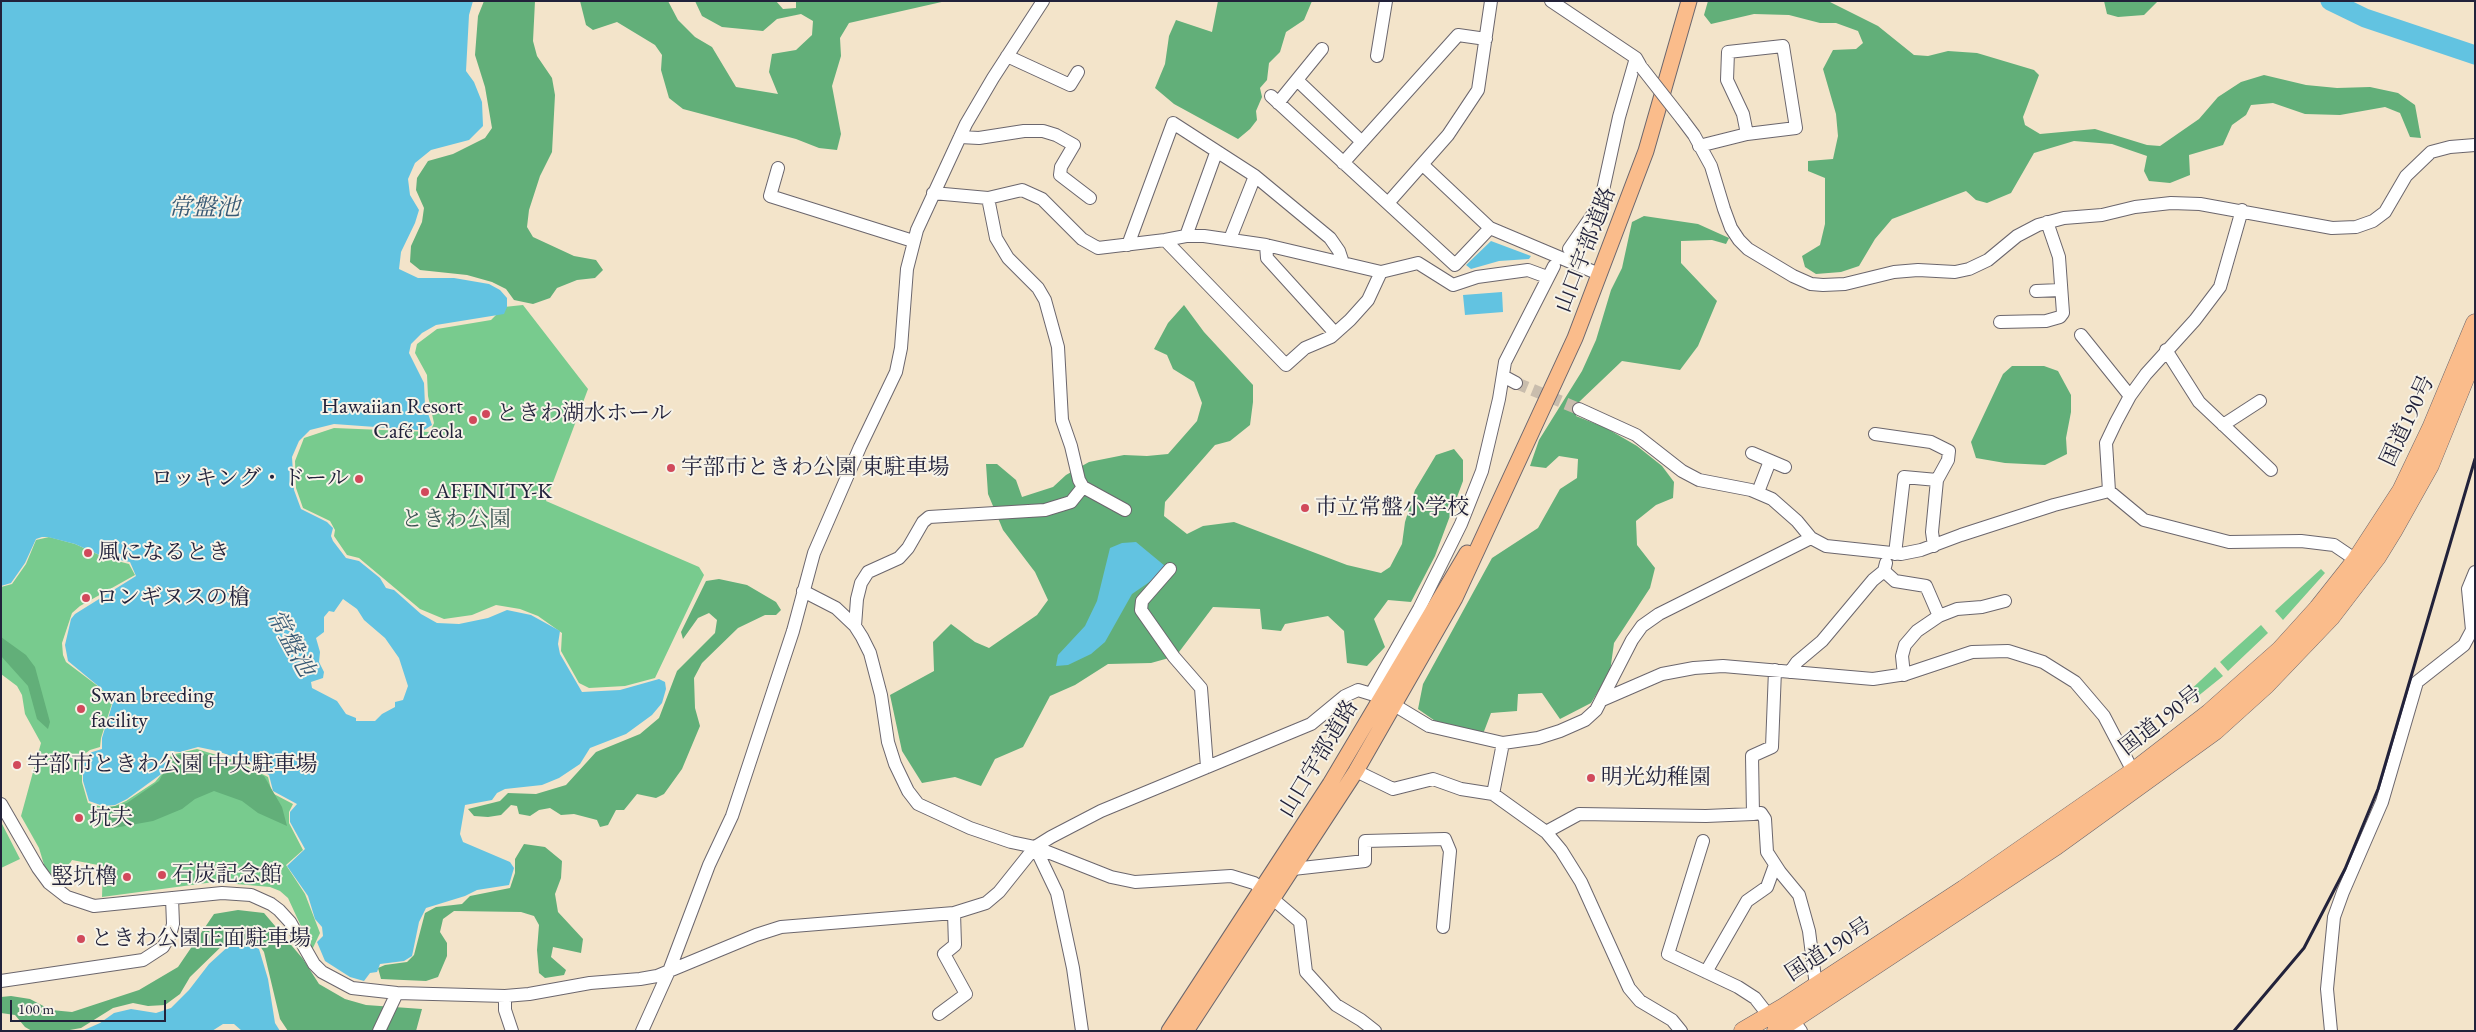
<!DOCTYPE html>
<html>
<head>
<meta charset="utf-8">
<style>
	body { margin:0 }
	#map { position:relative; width:2476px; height:1032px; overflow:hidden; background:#f3e4ca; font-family:"EB Garamond",serif }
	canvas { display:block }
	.frame { position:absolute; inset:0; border:2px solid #22223b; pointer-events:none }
	.scale { position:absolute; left:10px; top:1000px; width:156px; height:22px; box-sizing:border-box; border:2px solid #22223b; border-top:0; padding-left:6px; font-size:15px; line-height:18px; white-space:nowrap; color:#22223b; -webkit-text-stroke:4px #f7f3e8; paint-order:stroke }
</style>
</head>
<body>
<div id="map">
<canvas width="2476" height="1032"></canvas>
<div class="frame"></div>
<div class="scale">100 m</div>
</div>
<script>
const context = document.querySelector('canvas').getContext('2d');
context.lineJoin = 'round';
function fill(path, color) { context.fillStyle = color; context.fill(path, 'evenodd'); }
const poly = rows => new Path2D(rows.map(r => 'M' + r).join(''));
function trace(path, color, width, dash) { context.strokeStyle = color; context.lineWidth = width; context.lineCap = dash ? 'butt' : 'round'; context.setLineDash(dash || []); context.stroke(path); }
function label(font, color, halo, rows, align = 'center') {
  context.font = font + ' "EB Garamond","Noto Serif JP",serif'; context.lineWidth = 4; context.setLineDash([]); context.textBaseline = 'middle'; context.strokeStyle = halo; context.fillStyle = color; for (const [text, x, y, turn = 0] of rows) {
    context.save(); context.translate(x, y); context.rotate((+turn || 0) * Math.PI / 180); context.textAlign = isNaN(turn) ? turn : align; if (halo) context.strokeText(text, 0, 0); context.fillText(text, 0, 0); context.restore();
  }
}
fill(poly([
	[523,305,588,389,546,501,699,567,704,575,655,678,625,686,589,688,579,683,561,651,562,633,538,616,520,609,496,605,472,615,444,619,420,609,359,558,347,555,334,536,335,530,330,521,303,508,296,488,295,461,304,438,334,428,430,432,434,423,428,396,427,375,415,353,417,344,437,329,491,320,504,307],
	[49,537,75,544,106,558,129,564,135,575,80,606,72,613,62,643,63,655,66,662,111,696,113,700,101,738,100,747,90,750,83,755,82,760,82,782,88,803,103,807,115,806,126,801,155,782,165,770,171,755,197,749,236,761,268,777,272,793,293,804,289,812,289,823,303,850,286,865,305,894,320,933,312,950,288,898,280,891,270,887,214,882,102,897,103,866,72,860,57,883,45,868,39,848,21,816,41,743,25,714,22,695,17,686,1,674,1,587,12,584,26,564,36,540],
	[2321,569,2325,573,2283,620,2275,611],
	[2261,625,2268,633,2228,671,2220,662],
	[2215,667,2223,676,2192,701,2186,694],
	[1,822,20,859,1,868]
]), '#78cb8e');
fill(poly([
	[484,1,535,1,533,41,537,56,552,78,555,95,552,152,540,176,529,210,527,227,533,237,574,256,596,260,603,270,595,278,577,280,557,288,550,298,533,304,514,300,506,289,492,282,467,275,420,270,410,262,411,246,422,222,424,208,416,190,417,178,428,161,453,154,485,138,492,128,485,87,475,55,478,16],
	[580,1,668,1,678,20,695,37,712,47,736,87,778,94,769,72,772,54,796,50,812,35,813,21,801,14,777,19,763,31,722,27,702,16,695,1,776,1,783,9,796,8,796,1,946,1,849,23,840,38,841,56,832,86,841,134,837,150,819,148,796,139,683,109,669,98,661,70,662,55,655,45,617,22,593,30,586,25],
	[1218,1,1312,1,1304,20,1286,32,1280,52,1269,63,1267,80,1260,88,1262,97,1256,111,1257,120,1250,129,1238,139,1174,104,1155,88,1165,64,1169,36,1176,20,1212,32],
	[1708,1,1828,1,1878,26,1914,55,1928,56,1948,51,1977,53,2034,70,2039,75,2023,117,2025,125,2040,134,2095,129,2147,145,2160,146,2199,119,2218,97,2241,82,2264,75,2306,85,2337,88,2370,87,2398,93,2415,105,2421,138,2410,137,2400,113,2385,107,2340,115,2305,114,2273,103,2251,105,2246,115,2232,125,2223,145,2189,155,2190,175,2170,183,2149,181,2144,171,2147,156,2112,144,2074,141,2034,153,2011,193,1987,203,1976,200,1966,191,1892,219,1875,239,1859,266,1841,272,1816,274,1805,267,1802,256,1820,245,1825,224,1825,178,1808,171,1808,161,1833,159,1838,136,1836,114,1823,69,1833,50,1856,49,1863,43,1858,31,1836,23,1820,23,1789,15,1754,14,1711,24,1704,15],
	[2104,1,2158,1,2144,15,2118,17,2107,14],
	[1644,216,1698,224,1729,238,1726,244,1712,240,1681,241,1681,263,1717,301,1698,346,1680,370,1622,361,1579,402,1576,416,1606,428,1637,446,1662,466,1674,482,1673,498,1656,505,1636,521,1637,545,1655,568,1650,588,1614,643,1610,672,1591,703,1560,719,1542,693,1518,694,1517,711,1491,713,1483,734,1438,723,1418,709,1423,684,1492,558,1538,528,1560,489,1577,478,1578,459,1559,456,1546,468,1530,466,1539,440,1582,371,1596,340,1611,290,1622,268,1632,222],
	[1184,305,1204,332,1253,385,1253,402,1250,425,1230,441,1215,445,1165,502,1164,516,1187,534,1203,526,1234,522,1347,565,1381,573,1390,567,1402,544,1405,522,1415,490,1436,455,1454,449,1463,460,1463,481,1435,556,1411,602,1388,600,1374,619,1385,647,1367,666,1347,663,1344,631,1328,616,1285,624,1281,631,1262,629,1260,609,1213,607,1176,656,1151,663,1108,664,1075,685,1050,696,1023,747,995,759,981,786,955,777,922,783,902,751,890,695,934,671,933,642,951,624,975,642,989,648,1037,615,1048,600,1035,572,1003,530,988,494,986,464,997,464,1016,480,1022,497,1053,487,1066,475,1089,462,1124,455,1147,456,1168,454,1197,421,1202,403,1194,382,1173,369,1167,355,1154,349,1168,323],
	[2012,366,2044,366,2058,371,2071,395,2071,412,2066,438,2067,454,2045,465,2005,463,1976,458,1971,442,2003,374],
	[719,579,747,585,776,602,781,610,776,615,765,615,738,628,702,663,694,678,695,708,700,726,682,769,664,794,656,798,637,794,624,810,616,810,608,825,600,827,597,820,574,814,561,815,550,808,539,810,530,816,519,814,517,806,511,805,501,815,488,817,474,816,468,809,500,801,508,793,536,794,566,785,596,752,640,734,659,718,677,671,715,633,717,620,709,613,698,618,683,639,681,632,706,581],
	[1,637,26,655,35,667,50,722,48,729,37,719,28,686,1,656],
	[200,752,264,776,282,807,287,826,258,813,242,801,214,791,195,799,182,809,153,821,114,828,104,827,97,811,127,803,159,781,172,756],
	[524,844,545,847,562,861,561,878,555,894,558,912,583,939,581,953,553,947,551,957,566,970,564,975,545,978,539,973,537,950,539,925,534,916,521,912,454,911,443,919,440,932,447,943,447,956,438,977,426,981,381,979,378,968,385,965,407,962,414,955,425,913,436,907,462,904,470,896,510,888,515,873,515,859],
	[238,910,264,913,303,959,319,984,345,999,366,1005,422,1009,416,1031,288,1031,280,1019,264,952,258,943,241,939,227,941,190,977,180,994,165,1005,148,1006,133,1003,113,1008,81,1028,64,1031,32,1031,25,1027,15,1015,1,1013,1,997,11,996,30,999,51,1010,72,1012,139,990,178,967,214,914]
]), '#62af79');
fill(poly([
	[1,1,473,1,469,15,466,71,474,82,482,102,483,126,469,140,431,150,415,163,408,179,410,195,419,210,415,223,401,252,399,269,418,278,454,278,489,284,500,290,507,298,507,307,504,314,436,325,422,333,411,344,409,353,424,383,425,405,432,425,424,430,417,430,334,424,310,430,299,441,292,457,294,490,301,509,327,522,333,528,331,536,333,541,346,558,359,561,380,578,386,588,394,590,421,614,437,623,459,624,488,618,507,610,531,615,560,631,558,644,560,654,582,692,620,690,659,679,665,682,666,689,662,703,652,715,626,734,590,748,580,764,559,778,542,785,505,789,497,793,492,800,465,805,460,834,463,842,510,862,514,868,509,885,477,890,465,896,426,908,419,922,412,956,404,961,380,964,377,972,370,973,364,981,350,977,325,961,317,942,323,936,322,927,315,919,308,896,287,866,305,849,290,822,290,812,297,804,273,791,269,775,240,759,217,751,198,747,180,752,168,751,164,772,127,799,115,805,103,806,89,801,83,781,83,760,89,753,102,749,102,738,114,699,68,661,65,645,71,619,75,614,136,576,130,562,104,557,75,544,48,537,42,537,36,539,25,563,11,583,1,586],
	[343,599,357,609,364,620,385,638,399,658,408,686,403,700,395,702,395,707,382,714,375,721,356,721,356,718,346,714,337,701,312,688,311,682,323,678,324,672,319,662,320,652,316,638,324,632,324,617,329,611,334,612,336,609],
	[1491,241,1531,256,1529,259,1499,261,1471,269,1466,265],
	[1502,292,1503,312,1465,315,1463,295],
	[1136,542,1165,566,1164,572,1132,594,1105,642,1091,654,1068,665,1056,666,1058,655,1085,626,1097,601,1110,548,1122,543],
	[232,943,250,945,259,949,268,979,275,1023,280,1031,242,1031,234,1024,223,1024,212,1031,82,1031,100,1023,114,1013,131,1009,156,1013,171,1008,189,990,209,964]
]), '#62c3e1');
trace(poly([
	[2330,1,2365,18,2475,55]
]), '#62c3e1', 19);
trace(poly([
	[1516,383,1579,409]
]), '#c9bdad', 12, [12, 6]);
const minor = poly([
	[1551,1,1636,58,1640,65],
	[1007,56,1070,85,1078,72],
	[1377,56,1386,1],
	[1297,80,1362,142],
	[1271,96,1455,265,1490,228],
	[1278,103,1322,49],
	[1682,119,1694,135,1711,166,1724,209,1731,228,1739,240,1748,249,1793,276,1811,284,1823,285,1845,284,1894,272,1918,270,1955,272,1969,269,1988,260,2017,236,2038,225,2064,218,2102,215,2135,207,2171,203,2200,204,2332,228,2356,227,2373,221,2385,212,2406,176,2431,152,2450,147,2475,145],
	[960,137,979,138,1024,131,1043,131,1056,135,1074,145,1061,167,1060,175,1090,198],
	[1699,146,1747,134,1796,128,1783,46,1728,52,1727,80,1743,114,1747,134],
	[1343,163,1458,35,1486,39],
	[1423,165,1490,228,1599,274],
	[778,168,770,196,913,241],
	[933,193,988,198,1022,190,1042,199,1082,239,1098,248,1165,240,1186,236,1204,236,1266,245,1381,272,1368,300,1350,320,1331,337,1305,348,1286,365,1165,240],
	[988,198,996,238,1008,258,1038,288,1045,300,1058,347,1062,420,1071,446,1079,480,1083,487,1125,510],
	[1388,203,1448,135,1478,90,1491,1],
	[2242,210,2220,287,2195,320,2146,374,2130,396,2116,422,2106,443,2109,491,2144,520,2229,542,2301,541,2334,545,2362,564],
	[1186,236,1216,153],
	[1230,239,1255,176],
	[1128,245,1173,123,1255,176,1330,238,1339,251,1343,263],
	[1266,245,1267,258,1335,333],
	[1569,249,1600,204,1619,117,1636,58],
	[1381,272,1418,263,1453,285,1477,277,1528,270,1547,277],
	[2036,291,2061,290],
	[2000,322,2046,321,2060,317,2063,313,2059,257,2047,222],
	[2081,335,2130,396],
	[2166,350,2199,402,2271,470],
	[1503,376,1516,383],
	[1579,409,1636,435,1682,471,1699,480,1751,490,1772,499,1797,521,1811,538,1826,546,1901,554,1921,550,1961,535,2054,505,2109,491],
	[2223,425,2260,401],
	[1875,434,1931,442,1949,451,1948,460,1937,480,1932,532,1934,546],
	[1752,453,1785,467],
	[1758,492,1770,461],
	[1895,554,1904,477,1937,480],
	[1886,563,1884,571,1895,581,1926,586,1939,616],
	[1170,569,1142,601,1141,610,1174,657,1201,688,1207,767],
	[803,591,836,608,855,626,862,637,870,653,881,695,888,742,895,764,908,791,918,804,970,828,1011,842,1035,847,1111,877,1135,882,1231,876,1254,883,1300,922,1306,972,1336,1005,1361,1020,1375,1031],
	[855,626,857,599,861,583,868,572,899,558,908,548,923,522,929,517,1045,510,1071,502,1083,487],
	[1790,672,1797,662,1822,641,1873,580,1884,571],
	[1904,675,1902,656,1905,645,1917,631,1939,616,1957,609,1982,607,2005,601],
	[1371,694,1419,609,1461,524,1482,471,1499,399,1505,362,1554,266],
	[1602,700,1662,674,1694,668,1723,666,1873,679,1906,674,1972,652,2008,651,2043,662,2075,682,2104,716,2137,779],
	[1503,743,1493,794,1546,832,1561,850,1581,882,1629,988,1640,1001,1672,1020,1681,1031],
	[1356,771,1393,789,1433,779,1461,789,1493,794],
	[1,804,38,868,49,883,67,897,94,906,222,893,251,895,271,904,279,910,290,922,314,964,322,972,352,988,397,993,505,996,529,994,590,983,640,979,657,976,756,935,781,927,954,913,986,903,999,892,1035,847,1051,837,1101,811,1311,724,1345,696,1358,690,1381,697,1429,726,1503,743,1538,738,1560,731,1585,720,1596,710,1632,640,1642,626,1659,614,1811,538],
	[1753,814,1761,813,1765,819,1767,852,1780,872,1799,895,1809,931,1816,986],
	[1546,832,1579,814,1706,816,1753,814,1752,756,1772,747,1775,670],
	[1703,841,1668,954,1738,987,1755,998,1769,1016],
	[1035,847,1057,893,1073,968,1082,1031],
	[1293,869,1365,861,1365,841,1445,839,1450,851,1443,927],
	[1706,972,1747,901,1767,887,1775,865],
	[1,981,143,960,163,947,170,935,173,924,172,898],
	[505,996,505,1010,512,1031],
	[1788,1013,1801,1031],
	[939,1014,966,994,944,954,955,945,954,913],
	[379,1031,397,993],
	[642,1031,669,971,709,865,732,816,793,631,814,553,860,447,896,372,901,348,907,269,917,230,966,124,993,78,1043,1],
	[2331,1031,2327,989,2334,917,2343,892,2382,802,2417,682,2464,645,2472,630,2468,589,2475,572]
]);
const major = poly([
	[1169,1031,1330,784,1467,553],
	[1186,1031,1356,771,1455,598,1575,338,1646,151,1689,1]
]);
const highway = poly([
	[1743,1031,1784,1007,1964,889,2134,771,2209,713,2280,650,2318,608,2356,560,2401,491,2432,426,2475,323],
	[1776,1031,2056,846,2215,731,2266,685,2331,617,2377,557,2393,531,2430,465,2475,354]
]);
trace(minor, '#6b666d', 14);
trace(major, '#6b666d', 17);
trace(highway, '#6b666d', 19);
trace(minor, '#fff', 12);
trace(major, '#fabc8b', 15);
trace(highway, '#fabc8b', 18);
trace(poly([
	[2234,1031,2304,948,2345,869,2378,789,2475,459]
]), '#22223b', 3);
const minorBridge = poly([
	[1642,68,1682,119]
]);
trace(minorBridge, '#6b666d', 14, []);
trace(minorBridge, '#fff', 12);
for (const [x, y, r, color] of [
	[486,414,5,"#d1495b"],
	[473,420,5,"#d1495b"],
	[671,468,5,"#d1495b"],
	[359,479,5,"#d1495b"],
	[425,492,5,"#d1495b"],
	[1305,508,5,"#d1495b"],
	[88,553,5,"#d1495b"],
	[86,598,5,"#d1495b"],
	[81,709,5,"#d1495b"],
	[17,765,5,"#d1495b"],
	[1591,778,5,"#d1495b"],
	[79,818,5,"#d1495b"],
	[162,875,5,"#d1495b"],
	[127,877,5,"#d1495b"],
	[81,939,5,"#d1495b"]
]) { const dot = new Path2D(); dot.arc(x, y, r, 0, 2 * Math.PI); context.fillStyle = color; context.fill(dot); trace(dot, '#f7f3e8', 2); }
label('22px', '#22223b', '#f7f3e8', [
	["山口宇部道路",1586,250,-69],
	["国道190号",2408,421,-65],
	["国道190号",2161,721,-38],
	["山口宇部道路",1319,759,-59],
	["国道190号",1829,950,-33]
]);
label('22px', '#22223b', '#f7f3e8', [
	["Hawaiian Resort",463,407,"right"],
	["Café Leola",463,432,"right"],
	["ときわ湖水ホール",496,414],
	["宇部市ときわ公園 東駐車場",681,468],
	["ロッキング・ドール",349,479,"right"],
	["AFFINITY-K",435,492],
	["市立常盤小学校",1315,508],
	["風になるとき",98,553],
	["ロンギヌスの槍",96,598],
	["Swan breeding",91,696],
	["facility",91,721],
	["宇部市ときわ公園 中央駐車場",27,765],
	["明光幼稚園",1601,778],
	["坑夫",89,818],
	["石炭記念館",172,875],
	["竪坑櫓",117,877,"right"],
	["ときわ公園正面駐車場",91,939]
], 'left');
label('22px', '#3c5554', '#f7f3e8', [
	["ときわ公園",456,520]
]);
label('italic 24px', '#385a75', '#f7f3e8', [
	["常盤池",204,208],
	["常盤池",290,643,61]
]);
</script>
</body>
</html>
